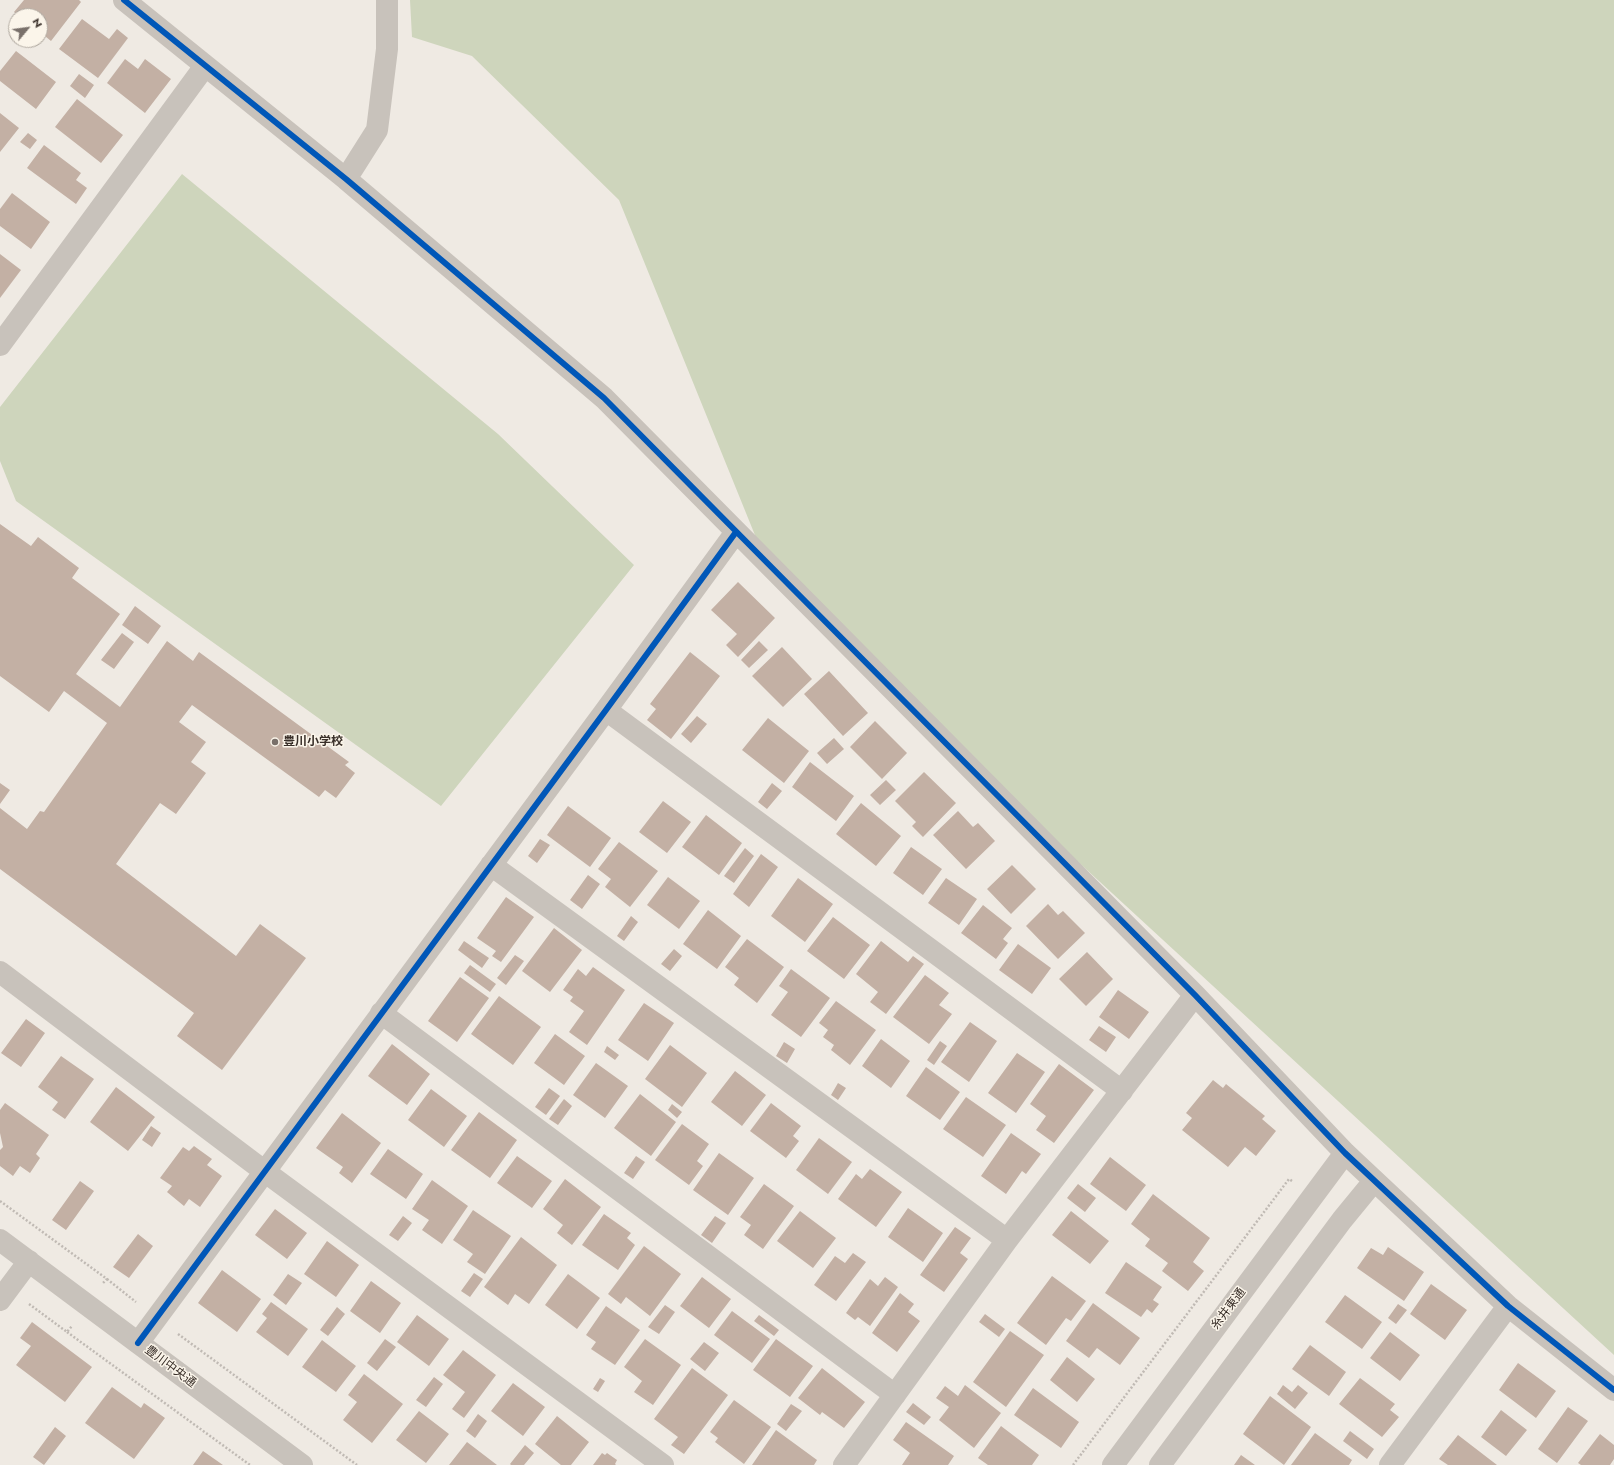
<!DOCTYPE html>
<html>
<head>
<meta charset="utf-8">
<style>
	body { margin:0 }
	#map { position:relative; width:1614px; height:1465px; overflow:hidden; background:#efeae3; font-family:Jost,sans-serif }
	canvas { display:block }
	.north { position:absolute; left:8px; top:8px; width:40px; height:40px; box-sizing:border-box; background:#fbf5ea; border:1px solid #ada69d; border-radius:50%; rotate:61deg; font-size:11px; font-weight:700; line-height:16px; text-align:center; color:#392f29 }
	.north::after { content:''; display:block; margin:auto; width:14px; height:18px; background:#79706a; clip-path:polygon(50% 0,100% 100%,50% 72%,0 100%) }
</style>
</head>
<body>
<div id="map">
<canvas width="1614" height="1465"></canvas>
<div class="north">N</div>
</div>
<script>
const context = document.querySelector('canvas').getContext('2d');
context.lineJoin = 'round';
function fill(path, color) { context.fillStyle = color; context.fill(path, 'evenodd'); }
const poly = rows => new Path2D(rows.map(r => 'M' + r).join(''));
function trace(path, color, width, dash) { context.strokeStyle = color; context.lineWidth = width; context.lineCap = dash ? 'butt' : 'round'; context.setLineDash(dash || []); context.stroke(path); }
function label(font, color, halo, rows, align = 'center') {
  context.font = font + ' Jost,"Noto Sans JP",sans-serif'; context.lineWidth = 3; context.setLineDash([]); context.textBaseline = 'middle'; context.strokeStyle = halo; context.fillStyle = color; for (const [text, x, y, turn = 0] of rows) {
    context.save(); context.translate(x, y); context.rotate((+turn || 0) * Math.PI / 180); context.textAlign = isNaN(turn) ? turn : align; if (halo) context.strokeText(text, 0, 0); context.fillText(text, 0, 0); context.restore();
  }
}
fill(poly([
	[410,0,1614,0,1614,1355,774,582,619,200,472,56,412,37],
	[182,174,498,434,634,565,441,806,16,501,0,461,0,407]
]), '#ced5bc');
fill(poly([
	[24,0,79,0,81,2,51,41,40,32,40,16,19,16,14,12],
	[82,19,109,39,117,29,128,38,98,78,59,49],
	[16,51,56,82,36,109,0,81,0,71],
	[125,59,138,69,145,59,171,79,145,113,107,83],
	[79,74,94,85,85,98,70,86],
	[77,99,123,135,101,163,55,127],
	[0,113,19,128,0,152],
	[28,133,37,140,30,149,20,142],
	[44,145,81,173,76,180,87,188,76,204,27,168],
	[12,193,50,222,31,249,0,226,0,209],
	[0,254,21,270,0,298],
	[0,524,31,546,38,537,79,568,72,578,120,614,76,674,120,707,167,641,193,661,199,652,349,762,345,765,355,773,336,798,325,790,319,797,192,705,179,722,206,742,191,762,206,773,176,814,160,803,116,864,236,956,260,924,306,958,222,1070,177,1036,194,1013,0,869,0,808,27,829,40,811,44,812,107,723,64,691,49,712,0,676],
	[738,582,775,618,738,657,726,645,737,634,711,610],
	[135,606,161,626,148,644,122,625],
	[122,633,134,642,114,669,101,660],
	[759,641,768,650,749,668,741,660],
	[782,647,812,679,783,707,752,676],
	[690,652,720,676,671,739,647,720,656,709,650,704],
	[829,671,868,713,843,736,804,694],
	[697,716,707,724,691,743,681,734],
	[768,718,809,751,784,783,742,750],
	[875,721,907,753,882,779,850,747],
	[834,738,844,749,827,764,817,753],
	[810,762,854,796,836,821,792,787],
	[924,772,956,803,923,837,912,826,916,822,895,801],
	[886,780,896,790,880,805,870,795],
	[0,783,10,790,0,804],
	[772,783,782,791,767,809,758,802],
	[663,801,691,822,667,853,639,832],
	[861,803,901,836,876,866,836,834],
	[568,806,611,838,590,867,547,835],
	[958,811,973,827,978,823,995,841,966,869,933,835],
	[706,815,742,843,719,875,682,847],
	[540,839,550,845,537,863,528,856],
	[619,842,658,871,630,907,605,887,611,879,598,869],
	[911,847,942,869,923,895,893,873],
	[745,848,754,856,734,883,724,876],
	[761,854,778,867,749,907,733,894],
	[1012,865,1036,889,1011,914,987,889],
	[588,875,600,884,582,909,570,900],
	[668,877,700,901,679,929,647,905],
	[798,878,833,904,805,942,771,916],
	[946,878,977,899,959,925,928,903],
	[506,897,534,917,501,962,492,956,496,951,477,938],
	[1048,904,1058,915,1063,911,1085,933,1058,959,1026,926],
	[983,905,1012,928,1003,939,1008,943,996,959,961,933],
	[708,910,741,936,717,969,683,944],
	[631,916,638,922,624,941,617,936],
	[833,917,870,945,844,979,807,951],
	[554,928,582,950,550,992,522,971],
	[747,939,784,967,757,1003,734,985,739,978,725,967],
	[464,941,489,958,482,968,458,950],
	[881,941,908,962,913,956,924,964,886,1014,870,1002,878,992,856,974],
	[1018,944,1051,968,1032,994,999,970],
	[674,949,682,956,670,971,661,964],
	[1087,952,1113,979,1086,1006,1059,979],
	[515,955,524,961,506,985,497,978],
	[470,965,496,984,490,992,464,973],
	[593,967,625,990,587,1045,569,1032,584,1011,570,1001,573,997,563,990,578,969,586,976],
	[791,969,830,998,801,1037,771,1015,788,992,779,986],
	[925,975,949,993,939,1005,952,1014,929,1044,893,1017],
	[460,977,489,998,457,1042,428,1021],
	[1118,990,1149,1012,1129,1039,1099,1017],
	[499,996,541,1027,513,1065,471,1034],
	[836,1001,876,1030,850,1065,831,1050,834,1045,823,1037,828,1030,819,1023],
	[644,1003,674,1023,648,1061,618,1040],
	[26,1019,45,1033,21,1067,1,1053],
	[970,1022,997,1041,969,1082,941,1062],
	[1099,1026,1116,1037,1106,1052,1089,1040],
	[555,1034,585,1056,564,1085,534,1063],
	[881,1039,910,1061,891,1088,862,1066],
	[940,1041,947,1046,934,1065,927,1060],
	[784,1042,795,1049,787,1063,776,1056],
	[392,1044,430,1074,407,1105,368,1076],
	[670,1045,707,1073,682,1107,645,1079],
	[607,1046,619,1055,615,1060,604,1052],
	[1017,1053,1045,1072,1016,1113,988,1093],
	[61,1056,94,1079,65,1119,52,1110,58,1102,38,1087],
	[596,1063,628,1086,605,1118,573,1095],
	[1059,1064,1094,1090,1054,1143,1036,1130,1046,1116,1030,1104],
	[926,1067,960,1092,940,1120,906,1096],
	[735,1071,766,1095,742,1126,711,1102],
	[1213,1080,1223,1088,1226,1084,1265,1116,1262,1119,1276,1131,1256,1156,1245,1147,1228,1167,1182,1130,1192,1118,1186,1113],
	[838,1083,846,1088,838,1100,831,1095],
	[116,1087,155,1117,128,1151,90,1122],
	[549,1088,560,1096,546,1115,535,1107],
	[431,1089,467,1116,444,1147,408,1120],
	[640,1094,676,1122,651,1156,614,1128],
	[966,1097,1006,1125,983,1157,943,1129],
	[564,1099,572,1106,558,1125,549,1119],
	[5,1103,49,1135,36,1154,40,1158,30,1173,20,1166,13,1176,0,1166,0,1150,3,1147,0,1133,0,1110],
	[771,1103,801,1126,793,1136,799,1141,786,1158,750,1131],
	[672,1104,682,1112,677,1118,668,1110],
	[479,1112,517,1140,490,1178,451,1150],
	[342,1113,381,1143,352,1183,339,1173,343,1167,316,1148],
	[682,1124,709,1144,697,1161,703,1166,689,1185,655,1160],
	[151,1126,161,1133,152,1147,142,1140],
	[1011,1133,1041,1154,1026,1174,1022,1171,1006,1194,981,1176],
	[819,1138,852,1162,828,1194,796,1170],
	[194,1146,212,1159,207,1165,222,1176,200,1207,189,1199,184,1206,167,1192,172,1186,160,1178,183,1147,189,1151],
	[388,1149,423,1174,406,1199,370,1174],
	[719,1153,754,1178,728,1215,693,1190],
	[517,1156,552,1181,532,1208,497,1183],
	[636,1156,645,1162,633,1179,624,1173],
	[1110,1157,1146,1185,1126,1211,1090,1184],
	[870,1169,902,1192,876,1227,838,1199,856,1174,862,1179],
	[565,1179,601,1207,572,1245,557,1233,563,1225,543,1209],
	[432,1180,468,1206,442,1244,422,1230,429,1220,412,1209],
	[80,1181,94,1191,66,1230,52,1220],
	[764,1184,794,1206,763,1249,744,1235,751,1225,740,1217],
	[1078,1184,1096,1198,1085,1212,1067,1198],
	[1153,1194,1210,1238,1193,1262,1204,1271,1188,1291,1162,1271,1168,1263,1145,1246,1150,1239,1131,1224],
	[908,1208,943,1233,923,1262,888,1237],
	[275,1209,307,1233,287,1259,255,1235],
	[473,1210,511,1236,485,1274,467,1262,473,1254,453,1240],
	[800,1211,836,1238,813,1268,777,1241],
	[1071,1211,1109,1241,1090,1264,1052,1235],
	[604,1214,631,1233,627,1238,635,1245,618,1270,582,1245],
	[403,1216,412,1223,398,1241,389,1235],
	[715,1216,726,1223,712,1243,701,1235],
	[955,1227,971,1238,960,1253,968,1259,944,1292,920,1275],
	[138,1234,153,1246,129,1278,113,1267],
	[521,1237,557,1265,529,1304,515,1294,508,1305,484,1287],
	[327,1241,359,1265,336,1297,304,1274],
	[644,1246,681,1274,650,1316,626,1297,621,1304,608,1294],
	[1388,1247,1424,1272,1404,1301,1357,1268,1371,1248,1383,1255],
	[853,1253,866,1262,836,1301,814,1285,835,1256,845,1263],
	[1126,1262,1162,1287,1153,1300,1159,1304,1152,1313,1147,1309,1141,1317,1105,1293],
	[222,1270,261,1299,237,1332,198,1303],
	[474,1273,483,1279,470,1297,461,1291],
	[288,1274,302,1283,286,1305,273,1295],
	[568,1274,600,1298,577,1329,545,1305],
	[1052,1276,1086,1301,1071,1321,1066,1318,1046,1345,1017,1323],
	[702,1277,731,1299,709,1328,680,1306],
	[885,1277,898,1287,870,1326,858,1317,855,1320,846,1313,870,1279,878,1286],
	[371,1281,401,1303,380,1333,350,1311],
	[1431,1284,1467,1310,1445,1340,1410,1314],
	[900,1293,914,1304,908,1312,920,1321,897,1352,872,1333],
	[1345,1295,1382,1322,1362,1349,1325,1322],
	[271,1302,308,1329,288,1356,256,1332,267,1318,262,1314],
	[1093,1303,1140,1338,1120,1365,1097,1348,1089,1358,1066,1341],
	[1398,1304,1407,1310,1396,1324,1388,1318],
	[665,1305,675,1312,659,1334,648,1327],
	[606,1306,640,1330,615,1365,591,1349,596,1342,586,1335],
	[337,1307,345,1314,328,1336,320,1330],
	[732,1311,770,1339,752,1363,714,1335],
	[985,1314,1005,1329,999,1337,979,1322],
	[417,1315,449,1339,429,1366,397,1342],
	[759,1315,779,1330,774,1336,754,1321],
	[32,1322,92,1367,65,1402,16,1365,31,1346,20,1338],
	[1010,1331,1044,1355,1006,1407,973,1382],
	[1390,1332,1420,1355,1400,1381,1370,1358],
	[385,1339,396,1347,377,1371,367,1363],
	[645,1339,681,1365,653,1405,634,1392,642,1381,624,1367],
	[776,1339,813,1366,790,1397,753,1370],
	[322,1340,356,1366,336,1392,302,1367],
	[704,1342,719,1353,705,1371,690,1359],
	[1310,1345,1346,1372,1329,1396,1292,1369],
	[463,1350,496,1375,464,1418,452,1409,465,1392,443,1375],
	[1067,1357,1095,1379,1077,1402,1050,1380],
	[1518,1363,1556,1391,1536,1418,1499,1390],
	[692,1368,728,1395,684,1454,671,1445,678,1437,654,1419],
	[822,1368,865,1402,844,1428,822,1412,820,1415,798,1398],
	[364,1374,403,1404,372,1443,343,1420,357,1402,348,1395],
	[434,1377,443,1384,426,1407,416,1400],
	[600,1378,605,1381,598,1392,593,1389],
	[1360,1378,1395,1404,1390,1410,1399,1417,1382,1437,1339,1404],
	[513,1383,545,1407,523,1436,491,1411],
	[965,1385,1001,1413,974,1448,939,1420,949,1407,936,1398,945,1386,958,1396],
	[1283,1385,1292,1392,1298,1385,1308,1393,1295,1409,1277,1394],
	[112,1387,141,1408,144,1403,165,1418,134,1459,85,1423],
	[1033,1388,1079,1422,1061,1448,1014,1415],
	[1270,1396,1311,1427,1284,1465,1243,1434],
	[734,1400,771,1427,744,1464,715,1442,718,1438,710,1432],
	[913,1403,931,1417,924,1425,906,1412],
	[791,1404,802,1411,786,1431,777,1424],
	[1568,1407,1588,1421,1557,1463,1538,1449],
	[1501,1410,1527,1430,1506,1456,1481,1437],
	[419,1411,449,1434,426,1463,396,1440],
	[478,1414,487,1421,475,1438,466,1431],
	[557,1416,589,1442,571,1465,561,1465,535,1444],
	[906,1422,954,1456,948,1465,902,1465,910,1453,893,1440],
	[1001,1426,1039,1455,1032,1465,988,1465,978,1458],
	[55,1427,66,1436,44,1465,33,1457],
	[776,1430,817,1460,814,1465,752,1465],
	[1350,1431,1374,1449,1367,1459,1343,1441],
	[1315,1433,1352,1460,1349,1465,1291,1465],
	[1600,1434,1614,1445,1614,1459,1610,1465,1581,1465,1578,1463],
	[1458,1435,1497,1465,1448,1465,1439,1459],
	[467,1442,497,1465,449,1465],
	[525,1445,534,1453,524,1465,511,1465,510,1464],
	[203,1451,223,1465,193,1465],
	[602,1453,605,1455,607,1453,617,1460,615,1464,616,1465,593,1465],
	[1241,1455,1255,1465,1234,1465]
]), '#c3b0a4');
trace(poly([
	[0,1201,107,1279,103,1283],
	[107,1279,136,1302],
	[29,1304,67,1332,72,1326],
	[67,1332,250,1465],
	[178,1334,357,1465],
	[1073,1465,1289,1179,1292,1181]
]), '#c0bab4', 2.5, [2, 2]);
trace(poly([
	[124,0,346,179,604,398,1195,995,1345,1153,1508,1306,1614,1390],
	[346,179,377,130,387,49,387,0],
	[0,345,205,66],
	[606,710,1122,1091],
	[491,865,1007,1240],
	[0,972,264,1171,663,1465],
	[381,1013,895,1395],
	[0,1240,302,1465],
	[0,1300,29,1261],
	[138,1343,606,710,736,532],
	[844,1465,1007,1240,1195,995],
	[1113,1465,1345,1153],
	[1160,1465,1342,1220,1374,1181],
	[1390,1465,1508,1306]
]), '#c8c2bb', 22);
trace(poly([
	[124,0,346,179,604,398,1195,995,1345,1153,1508,1306,1614,1390],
	[138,1343,606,710,736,532]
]), '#0057b8', 6);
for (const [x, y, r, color] of [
	[275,742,4,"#79706a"]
]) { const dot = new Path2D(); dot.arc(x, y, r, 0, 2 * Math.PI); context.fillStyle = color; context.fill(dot); trace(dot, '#fbf5ea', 1.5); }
label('bold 12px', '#392f29', '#fbf5ea', [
	["豊川小学校",283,742]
], 'left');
label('12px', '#392f29', '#fbf5ea', [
	["糸井東通",1229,1309,-53],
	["豊川中央通",170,1367,37]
]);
</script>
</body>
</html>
